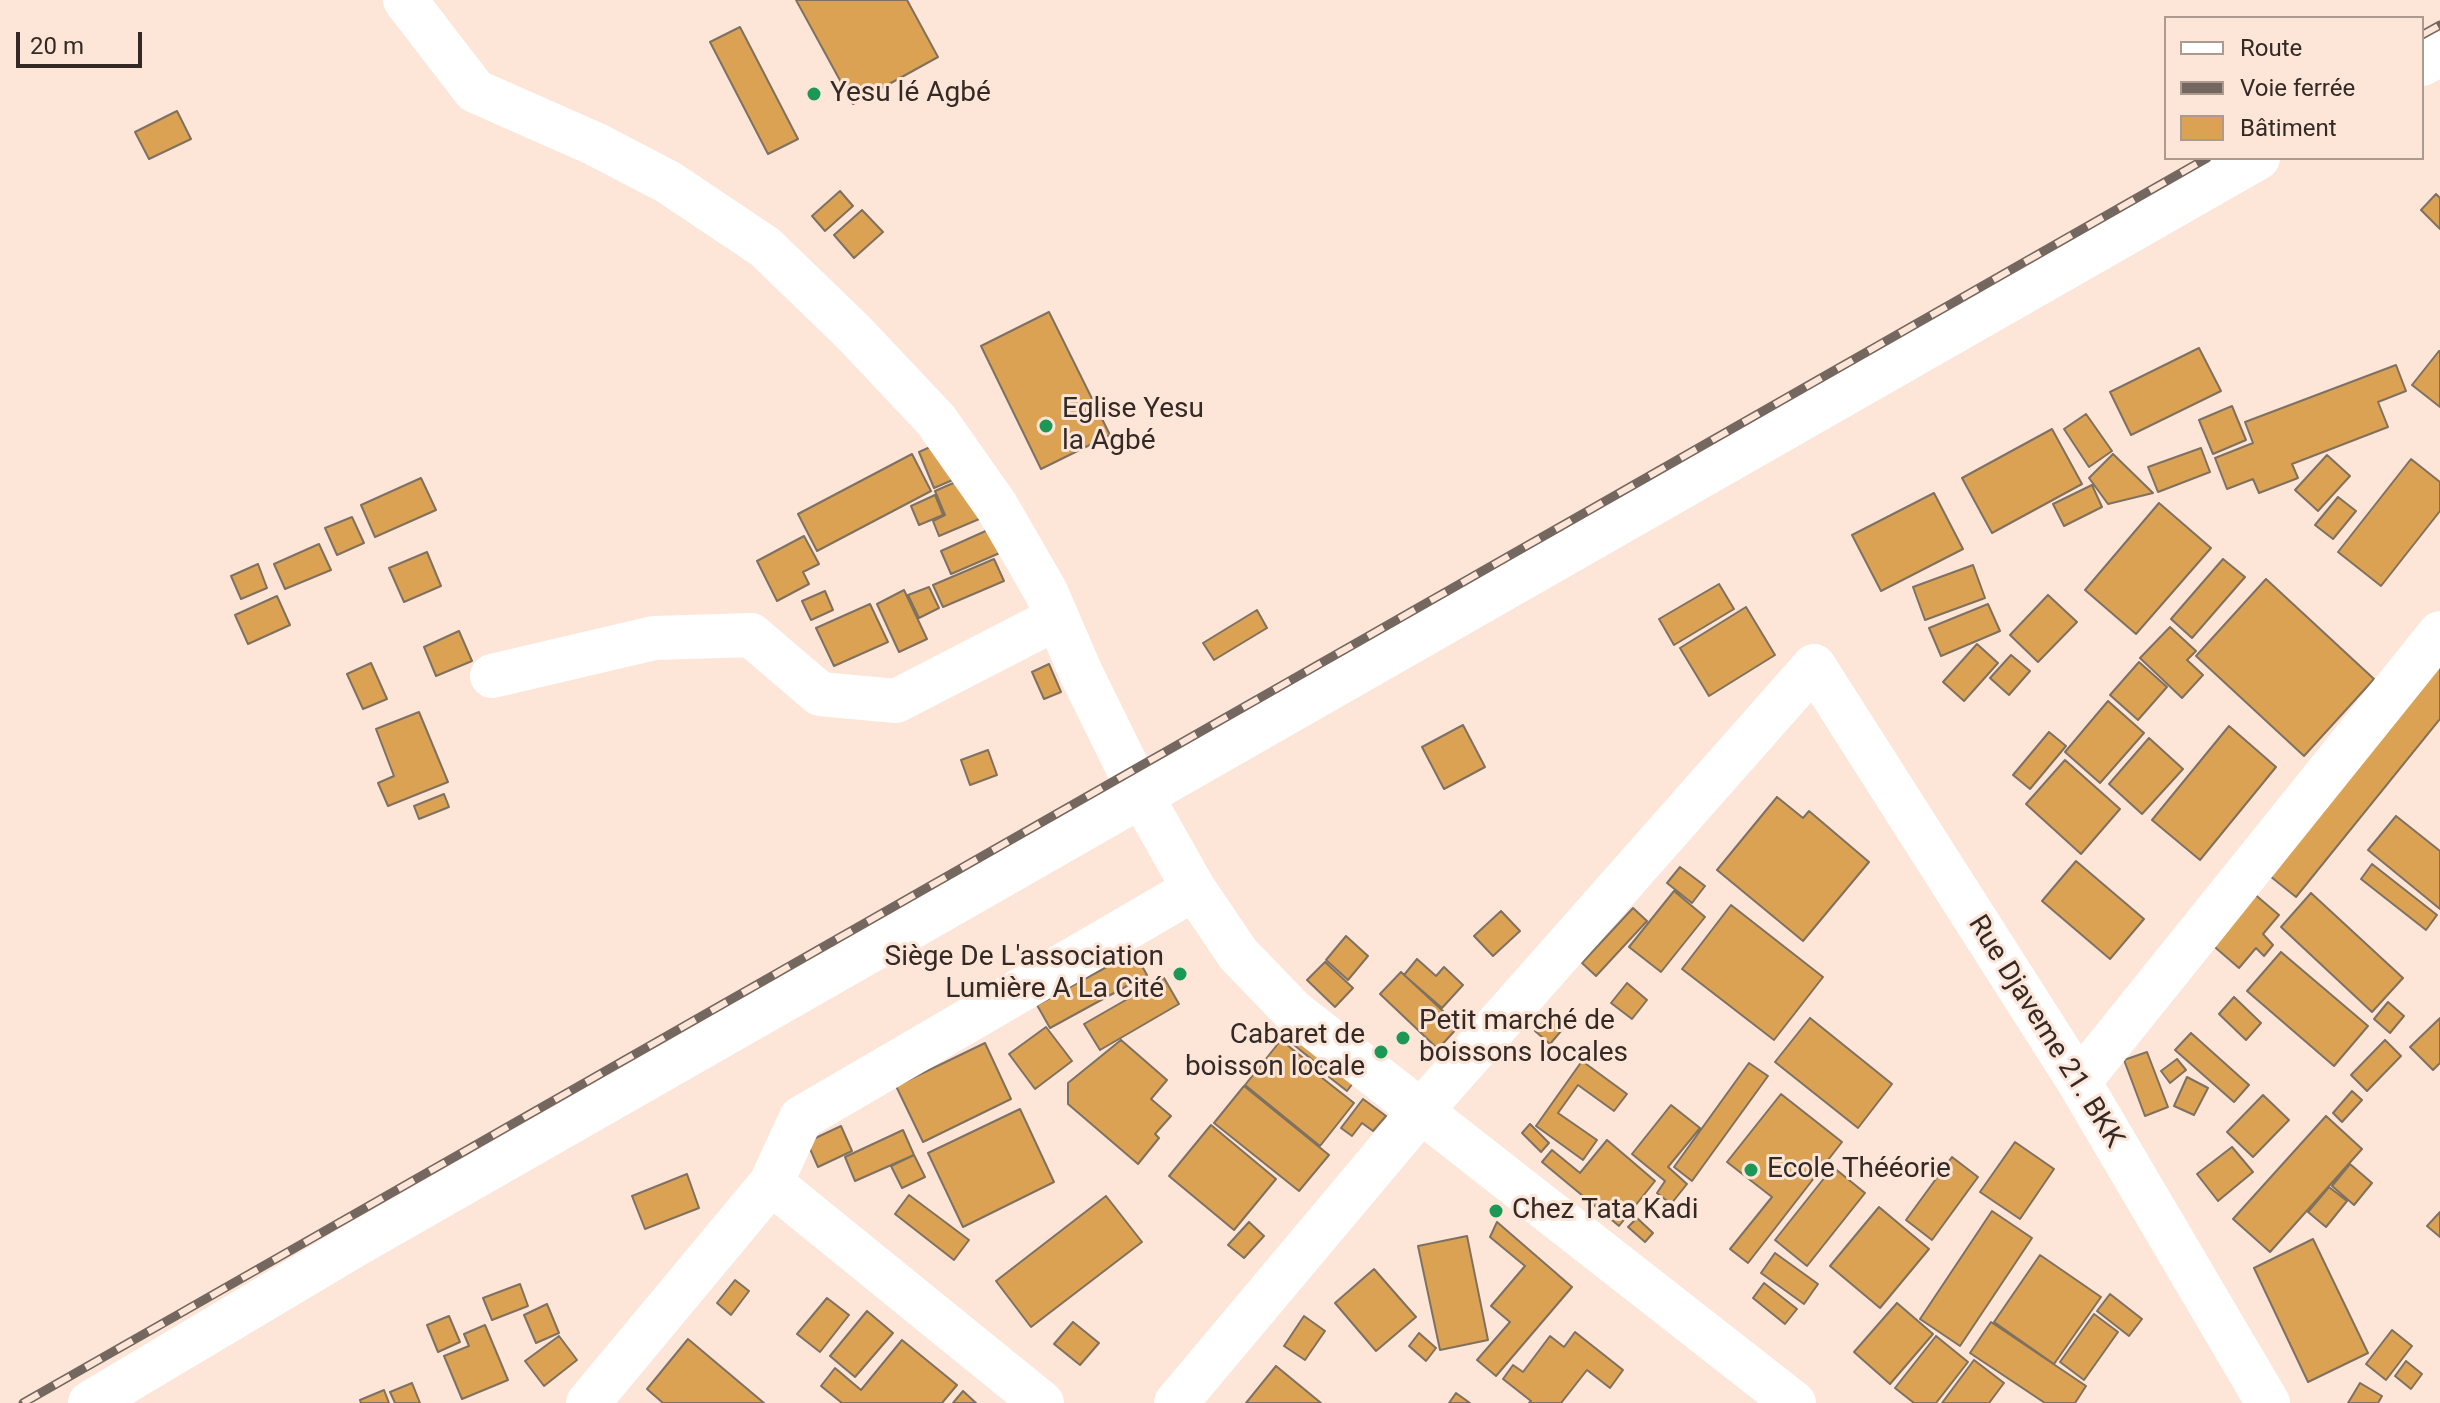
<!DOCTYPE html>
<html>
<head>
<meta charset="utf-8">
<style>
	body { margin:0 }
	#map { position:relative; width:2440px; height:1403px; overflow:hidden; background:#fde5d8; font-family:Roboto,sans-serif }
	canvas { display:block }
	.legend { position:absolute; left:2164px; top:16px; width:260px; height:144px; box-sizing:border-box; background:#fde5d8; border:2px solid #ac9a90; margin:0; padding:10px 14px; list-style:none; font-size:24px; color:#332a25 }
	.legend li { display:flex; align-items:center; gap:16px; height:40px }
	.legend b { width:40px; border:2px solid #ac9a90 }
	.scale { position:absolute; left:16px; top:32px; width:126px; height:36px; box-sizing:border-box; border:4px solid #332a25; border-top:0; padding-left:10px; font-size:24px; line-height:28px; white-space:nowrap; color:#332a25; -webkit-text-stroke:6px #fde5d8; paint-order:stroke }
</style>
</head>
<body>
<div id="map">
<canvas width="2440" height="1403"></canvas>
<ul class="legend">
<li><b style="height:10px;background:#fff"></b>Route</li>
<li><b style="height:10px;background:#74675f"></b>Voie ferrée</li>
<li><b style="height:22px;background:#dca253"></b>Bâtiment</li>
</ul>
<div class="scale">20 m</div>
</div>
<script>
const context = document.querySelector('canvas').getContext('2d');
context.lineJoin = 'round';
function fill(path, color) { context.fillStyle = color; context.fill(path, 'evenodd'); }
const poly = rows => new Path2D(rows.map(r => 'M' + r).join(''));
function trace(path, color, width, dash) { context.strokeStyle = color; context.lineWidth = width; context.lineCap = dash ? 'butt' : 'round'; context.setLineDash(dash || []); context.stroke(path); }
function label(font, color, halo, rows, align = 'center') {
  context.font = font + ' Roboto,sans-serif'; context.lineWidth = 6; context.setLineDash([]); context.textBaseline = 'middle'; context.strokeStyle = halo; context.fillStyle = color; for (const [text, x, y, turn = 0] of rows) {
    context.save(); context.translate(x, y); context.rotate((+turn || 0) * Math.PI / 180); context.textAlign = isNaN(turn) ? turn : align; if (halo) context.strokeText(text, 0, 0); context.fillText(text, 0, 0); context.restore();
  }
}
const building = poly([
	[796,0,907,0,938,57,853,104,796,0],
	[740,27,798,139,768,154,710,42,740,27],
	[177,111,191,139,149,159,135,132,177,111],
	[840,191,853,206,825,231,812,216,840,191],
	[2436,194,2440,198,2440,229,2421,210,2436,194],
	[862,210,883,232,854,258,834,235,862,210],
	[1049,312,1110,435,1041,469,981,346,1049,312],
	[2199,348,2221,391,2131,435,2110,392,2199,348],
	[2439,351,2440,351,2440,407,2412,385,2439,351],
	[2396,365,2406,391,2378,402,2388,427,2292,464,2298,478,2259,493,2253,479,2227,489,2215,458,2253,443,2245,422,2396,365],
	[2232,406,2246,440,2213,454,2199,420,2232,406],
	[2086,414,2112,451,2089,467,2064,429,2086,414],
	[2052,429,2082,484,1992,533,1962,478,2052,429],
	[946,440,962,476,934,488,919,452,946,440],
	[2201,448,2210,472,2158,492,2148,467,2201,448],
	[912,454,931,491,817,551,798,514,912,454],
	[2113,454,2153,493,2108,504,2089,478,2113,454],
	[2327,455,2350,476,2318,511,2295,490,2327,455],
	[2411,459,2440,482,2440,511,2381,586,2338,552,2411,459],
	[967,477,984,517,939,536,933,521,945,515,935,491,967,477],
	[421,478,436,510,375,537,361,505,421,478],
	[2092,485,2102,507,2064,526,2053,504,2092,485],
	[1934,493,1963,549,1881,591,1852,535,1934,493],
	[935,495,943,515,919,525,911,506,935,495],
	[2338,497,2356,511,2333,539,2315,525,2338,497],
	[2159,503,2211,548,2136,634,2085,590,2159,503],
	[352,517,364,543,337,555,325,528,352,517],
	[999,525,1009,549,951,574,941,551,999,525],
	[804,536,819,564,803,572,809,584,777,601,757,561,804,536],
	[319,544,331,570,285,589,274,564,319,544],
	[427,552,441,586,404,602,389,568,427,552],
	[994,559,1004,581,943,607,933,585,994,559],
	[2223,559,2245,577,2192,638,2171,619,2223,559],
	[258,564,267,588,241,599,231,576,258,564],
	[1973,565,1985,598,1925,620,1913,587,1973,565],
	[2266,579,2374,679,2304,756,2196,656,2266,579],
	[1719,584,1734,609,1674,645,1659,619,1719,584],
	[929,587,939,608,919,618,908,595,929,587],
	[904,590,927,639,899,652,877,604,904,590],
	[825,591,833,610,811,620,802,601,825,591],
	[2048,595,2077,622,2038,662,2010,635,2048,595],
	[277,596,290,625,248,644,235,615,277,596],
	[870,604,888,642,834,666,816,628,870,604],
	[1988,604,2000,631,1941,656,1929,628,1988,604],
	[1746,607,1775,655,1709,696,1680,648,1746,607],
	[1257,610,1267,628,1214,660,1203,643,1257,610],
	[2170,627,2196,651,2187,660,2203,675,2182,698,2140,658,2170,627],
	[459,631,472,661,436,676,424,647,459,631],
	[1977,644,1998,663,1964,701,1943,682,1977,644],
	[2011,655,2030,671,2009,695,1990,678,2011,655],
	[2440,656,2440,719,2296,897,2265,872,2440,656],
	[2139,662,2167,687,2138,720,2110,695,2139,662],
	[371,663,387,699,363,709,347,674,371,663],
	[1049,664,1061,692,1044,699,1032,672,1049,664],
	[2108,701,2144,733,2100,783,2065,752,2108,701],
	[419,712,448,782,388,806,378,783,394,776,376,729,419,712],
	[1463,725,1485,767,1444,789,1422,747,1463,725],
	[2229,726,2276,767,2200,860,2152,820,2229,726],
	[2049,732,2066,746,2030,789,2013,775,2049,732],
	[2149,738,2183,769,2142,814,2109,784,2149,738],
	[988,750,997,775,970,785,961,760,988,750],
	[2065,760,2120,809,2081,854,2026,804,2065,760],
	[444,794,449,807,419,819,414,806,444,794],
	[1777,797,1803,818,1809,811,1869,862,1803,941,1717,870,1777,797],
	[2396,816,2440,851,2440,909,2368,850,2396,816],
	[2076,861,2144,919,2110,959,2042,901,2076,861],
	[2372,864,2437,915,2426,930,2361,879,2372,864],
	[1680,867,1705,886,1692,903,1667,883,1680,867],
	[1674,891,1705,917,1661,972,1629,947,1674,891],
	[2252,892,2279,915,2263,934,2273,945,2264,956,2256,948,2239,968,2209,942,2252,892],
	[2311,893,2403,978,2372,1012,2281,927,2311,893],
	[1731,905,1823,977,1774,1040,1682,969,1731,905],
	[1633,908,1647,921,1596,976,1582,963,1633,908],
	[1501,911,1520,931,1493,956,1474,936,1501,911],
	[1346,936,1368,956,1348,980,1326,960,1346,936],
	[1134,952,1147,975,1050,1028,1037,1005,1134,952],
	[2281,952,2368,1026,2334,1066,2247,991,2281,952],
	[1417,959,1436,976,1444,967,1463,985,1442,1008,1404,975,1417,959],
	[1325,962,1353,988,1335,1007,1307,980,1325,962],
	[1401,972,1459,1026,1438,1049,1380,994,1401,972],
	[1164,978,1179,1004,1100,1050,1084,1024,1164,978],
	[1627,983,1647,1000,1632,1019,1611,1003,1627,983],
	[2234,997,2261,1023,2246,1040,2219,1014,2234,997],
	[2388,1002,2404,1016,2390,1033,2374,1019,2388,1002],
	[1553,1011,1567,1024,1550,1044,1535,1031,1553,1011],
	[1810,1018,1892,1084,1858,1128,1775,1062,1810,1018],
	[2440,1018,2440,1063,2433,1070,2410,1047,2440,1018],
	[1046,1027,1072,1061,1035,1089,1009,1054,1046,1027],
	[2191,1033,2249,1085,2234,1102,2175,1050,2191,1033],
	[1302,1036,1329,1058,1321,1067,1294,1045,1302,1036],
	[1121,1040,1167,1080,1151,1099,1171,1116,1155,1134,1159,1138,1138,1164,1068,1104,1068,1083,1121,1040],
	[1281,1040,1323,1074,1321,1077,1354,1103,1320,1146,1245,1085,1281,1040],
	[2385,1040,2401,1056,2367,1091,2351,1075,2385,1040],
	[985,1043,1011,1099,923,1142,896,1086,985,1043],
	[2147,1052,2168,1107,2145,1116,2124,1060,2147,1052],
	[2177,1059,2186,1070,2170,1083,2161,1071,2177,1059],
	[1582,1061,1627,1094,1614,1111,1578,1085,1558,1113,1597,1140,1583,1160,1536,1126,1582,1061],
	[1749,1063,1768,1076,1692,1181,1674,1167,1749,1063],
	[1338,1065,1356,1079,1347,1091,1329,1077,1338,1065],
	[2187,1077,2208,1088,2194,1115,2174,1106,2187,1077],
	[1244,1086,1329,1155,1299,1191,1214,1123,1244,1086],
	[2352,1091,2362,1100,2342,1122,2333,1113,2352,1091],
	[1781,1094,1842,1142,1748,1263,1730,1249,1772,1197,1727,1162,1781,1094],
	[2263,1095,2289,1120,2253,1157,2227,1132,2263,1095],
	[1363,1099,1386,1116,1373,1131,1362,1123,1352,1136,1341,1128,1363,1099],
	[1671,1105,1700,1128,1668,1167,1687,1184,1671,1204,1657,1193,1665,1181,1632,1154,1671,1105],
	[1020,1109,1054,1182,963,1227,928,1153,1020,1109],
	[2326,1116,2362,1149,2270,1252,2233,1219,2326,1116],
	[1530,1124,1549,1143,1541,1152,1522,1133,1530,1124],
	[1211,1125,1276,1179,1234,1230,1169,1176,1211,1125],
	[841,1126,852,1151,818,1167,807,1142,841,1126],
	[903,1130,914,1155,855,1181,845,1157,903,1130],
	[1607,1140,1655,1181,1619,1226,1542,1162,1552,1150,1580,1173,1607,1140],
	[2015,1142,2054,1169,2020,1219,1980,1192,2015,1142],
	[2232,1147,2253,1172,2218,1201,2197,1174,2232,1147],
	[914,1155,925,1177,902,1188,891,1166,914,1155],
	[1952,1157,1978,1177,1932,1240,1906,1220,1952,1157],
	[2350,1164,2372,1183,2354,1205,2332,1186,2350,1164],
	[1833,1167,1865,1193,1807,1266,1775,1240,1833,1167],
	[687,1174,699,1208,645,1229,632,1196,687,1174],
	[2329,1187,2347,1201,2326,1227,2308,1212,2329,1187],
	[909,1195,969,1240,954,1260,895,1214,909,1195],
	[1106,1196,1142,1242,1031,1327,996,1281,1106,1196],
	[1879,1207,1929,1249,1880,1308,1830,1266,1879,1207],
	[1992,1211,2032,1238,1960,1346,1920,1319,1992,1211],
	[2440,1212,2440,1237,2427,1226,2440,1212],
	[1637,1218,1653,1233,1645,1242,1628,1227,1637,1218],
	[1249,1222,1264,1236,1244,1258,1228,1245,1249,1222],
	[1497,1222,1572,1287,1496,1376,1477,1360,1510,1322,1491,1306,1525,1266,1490,1237,1497,1222],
	[1467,1236,1488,1340,1440,1350,1418,1246,1467,1236],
	[2313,1239,2368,1353,2308,1382,2254,1268,2313,1239],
	[1775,1253,1818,1284,1804,1304,1761,1273,1775,1253],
	[2040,1255,2101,1297,2054,1364,1994,1322,2040,1255],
	[1374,1269,1416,1317,1376,1351,1335,1303,1374,1269],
	[735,1280,749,1291,731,1315,717,1303,735,1280],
	[1764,1283,1797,1309,1785,1324,1753,1298,1764,1283],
	[520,1284,528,1306,492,1320,483,1298,520,1284],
	[2110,1294,2142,1319,2129,1336,2097,1311,2110,1294],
	[827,1298,849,1315,820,1352,797,1334,827,1298],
	[1897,1303,1933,1334,1890,1384,1854,1352,1897,1303],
	[547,1304,559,1333,536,1343,524,1315,547,1304],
	[867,1311,893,1333,855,1377,830,1356,867,1311],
	[2094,1314,2118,1332,2084,1380,2060,1362,2094,1314],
	[449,1316,460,1342,438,1352,427,1325,449,1316],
	[1304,1316,1325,1331,1305,1360,1284,1346,1304,1316],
	[1073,1322,1099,1343,1080,1365,1054,1344,1073,1322],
	[1991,1322,2086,1386,2075,1403,2045,1403,1970,1353,1991,1322],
	[485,1325,508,1380,462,1399,444,1356,469,1346,464,1334,485,1325],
	[2392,1330,2412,1346,2386,1380,2366,1364,2392,1330],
	[1575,1332,1623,1370,1610,1388,1587,1370,1561,1403,1529,1403,1531,1401,1503,1379,1513,1365,1523,1372,1550,1336,1564,1347,1575,1332],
	[1419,1333,1436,1348,1426,1361,1409,1346,1419,1333],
	[559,1336,577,1360,544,1386,525,1361,559,1336],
	[1936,1336,1968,1362,1936,1403,1914,1403,1895,1388,1936,1336],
	[688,1339,764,1403,663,1403,647,1389,688,1339],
	[902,1340,957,1385,942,1403,842,1403,821,1386,835,1368,861,1390,902,1340],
	[1974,1360,2004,1383,1989,1403,1942,1403,1974,1360],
	[2406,1361,2422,1374,2411,1389,2395,1376,2406,1361],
	[1276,1366,1321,1403,1246,1403,1276,1366],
	[412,1383,420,1403,395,1403,390,1392,412,1383],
	[2360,1383,2382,1396,2378,1403,2348,1403,2360,1383],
	[384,1390,389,1403,361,1403,360,1400,384,1390],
	[963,1391,976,1403,953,1403,963,1391],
	[1456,1393,1470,1403,1449,1403,1456,1393]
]);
fill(building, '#dca253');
trace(building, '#7f7160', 2);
trace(poly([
	[405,0,475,91,595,144,668,182,765,247,853,332,936,420,997,507,1046,592,1081,673,1142,797,1194,889,1238,954,1293,1011,1794,1403],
	[2422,64,2440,54],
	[492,676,654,638,751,635,820,694,896,701,1057,618],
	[2079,1082,2440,633],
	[771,1183,1042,1403],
	[90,1403,355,1245,2258,158],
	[588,1403,771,1183,801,1118,1194,889],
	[1176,1403,1421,1111,1814,666,2079,1082,2268,1403]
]), '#fff', 44);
const rail = poly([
	[2422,35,2440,25],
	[23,1403,2207,158]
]);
trace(rail, '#74675f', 9);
trace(rail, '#fde5d8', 6, [18]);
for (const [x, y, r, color] of [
	[814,94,8,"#1b9856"],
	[1046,426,8,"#1b9856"],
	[1180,974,8,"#1b9856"],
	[1403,1038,8,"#1b9856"],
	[1381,1052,8,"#1b9856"],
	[1751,1170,8,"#1b9856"],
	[1496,1211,8,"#1b9856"]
]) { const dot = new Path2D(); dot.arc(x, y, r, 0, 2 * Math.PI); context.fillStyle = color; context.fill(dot); trace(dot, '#fde5d8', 3); }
label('28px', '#332a25', '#fde5d8', [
	["Yesu lé Agbé",830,94],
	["Eglise Yesu",1062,410],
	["la Agbé",1062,442],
	["Siège De L'association",1164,958,"right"],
	["Lumière A La Cité",1164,990,"right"],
	["Petit marché de",1419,1022],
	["boissons locales",1419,1054],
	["Cabaret de",1365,1036,"right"],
	["boisson locale",1365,1068,"right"],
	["Ecole Thééorie",1767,1170],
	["Chez Tata Kadi",1512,1211]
], 'left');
label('28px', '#332a25', '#fde5d8', [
	["Rue Djaveme 21. BKK",2045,1032,58]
]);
</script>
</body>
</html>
